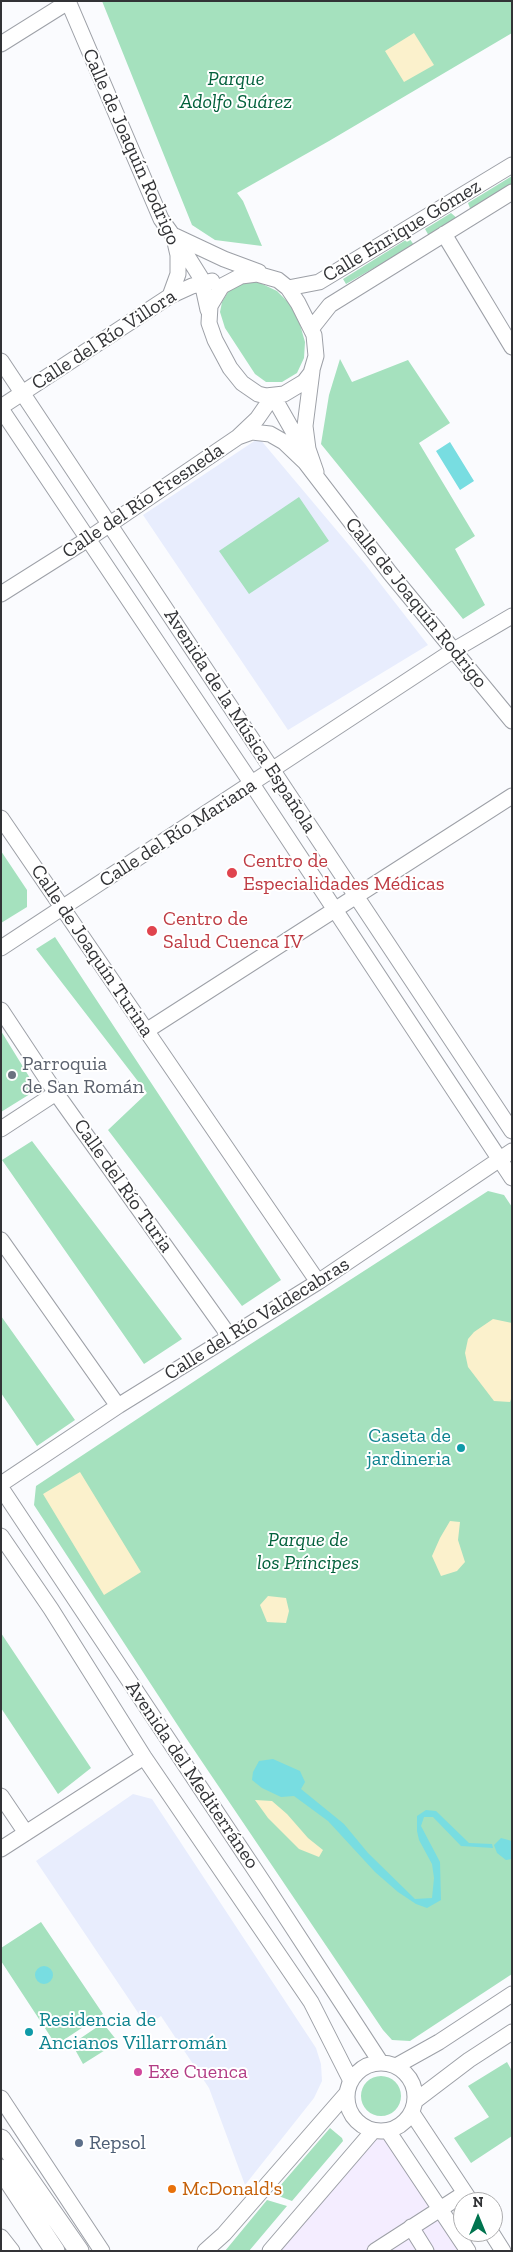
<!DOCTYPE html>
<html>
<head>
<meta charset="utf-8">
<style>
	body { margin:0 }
	#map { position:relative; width:513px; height:2252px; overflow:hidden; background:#fafbfe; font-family:"Zilla Slab",serif }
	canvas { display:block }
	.frame { position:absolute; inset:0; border:2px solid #323336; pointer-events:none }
	.north { position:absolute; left:453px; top:2192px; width:50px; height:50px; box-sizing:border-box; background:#fff; border:1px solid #adadaf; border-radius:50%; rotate:0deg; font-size:14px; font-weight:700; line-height:20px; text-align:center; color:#323336 }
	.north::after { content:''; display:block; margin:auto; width:18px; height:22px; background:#00744f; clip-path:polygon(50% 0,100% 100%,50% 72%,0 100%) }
</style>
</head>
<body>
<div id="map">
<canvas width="513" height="2252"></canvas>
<div class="frame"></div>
<div class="north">N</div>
</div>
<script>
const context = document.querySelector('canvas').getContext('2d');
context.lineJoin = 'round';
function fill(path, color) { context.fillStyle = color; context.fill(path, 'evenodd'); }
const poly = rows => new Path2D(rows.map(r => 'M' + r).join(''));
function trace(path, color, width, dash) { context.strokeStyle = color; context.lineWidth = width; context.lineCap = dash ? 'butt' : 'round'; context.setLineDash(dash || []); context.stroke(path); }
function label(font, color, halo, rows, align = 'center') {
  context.font = font + ' "Zilla Slab",serif'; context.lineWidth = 4; context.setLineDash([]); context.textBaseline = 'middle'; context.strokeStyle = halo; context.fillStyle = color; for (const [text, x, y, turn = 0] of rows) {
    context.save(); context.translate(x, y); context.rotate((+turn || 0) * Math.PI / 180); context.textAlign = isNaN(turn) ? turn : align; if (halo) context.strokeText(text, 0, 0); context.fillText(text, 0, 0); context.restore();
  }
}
fill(poly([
	[380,2131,384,2131,468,2251,270,2251]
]), '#f4edff');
fill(poly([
	[259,438,365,564,428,645,288,730,143,515],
	[133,1794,152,1799,316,2048,321,2064,322,2081,314,2098,245,2185,209,2088,161,2016,147,2026,36,1861]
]), '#e8edfd');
fill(poly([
	[102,1,512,1,512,33,329,141,237,193,243,201,262,246,215,240,192,225],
	[512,176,512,185,471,211,468,203],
	[451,213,458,219,429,236,425,229],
	[409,238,414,245,346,284,343,279],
	[246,281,258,282,277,291,290,304,299,321,305,342,304,358,297,373,282,382,266,382,255,374,225,328,220,312,222,302,230,289],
	[340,359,352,382,408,360,450,423,419,443,475,536,455,549,485,605,463,619,321,444,329,395],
	[299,497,329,541,249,594,219,551],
	[1,851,27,890,27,907,1,923],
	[55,937,281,1280,242,1306,108,1130,147,1093,36,949],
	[1,1031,33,1083,30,1094,1,1112],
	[32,1141,182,1339,144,1364,2,1160],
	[488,1191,504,1195,512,1207,512,1974,410,2041,392,2040,383,2030,186,1738,34,1505,36,1486,246,1347],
	[1,1316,75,1420,37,1446,1,1393],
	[1,1633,91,1768,58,1794,1,1708],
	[41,1922,103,2014,56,2045,1,1961,1,1948],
	[103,2023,118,2042,83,2064,72,2044],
	[507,2062,512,2071,512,2136,471,2163,454,2138,489,2117,468,2086],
	'361 2096a20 20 0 1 1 40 0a20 20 0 1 1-40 0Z',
	[330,2128,342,2138,343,2141,292,2201,273,2194],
	[267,2200,287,2206,249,2251,225,2251]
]), '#a5e1be');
fill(poly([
	[414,33,434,65,404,82,385,51],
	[493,1319,512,1323,512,1396,510,1402,494,1401,468,1367,465,1353,468,1339,474,1332],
	[80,1472,141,1572,104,1595,43,1494],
	[450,1521,460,1522,458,1540,465,1562,457,1571,441,1576,432,1556,440,1538],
	[268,1596,286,1598,289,1611,286,1623,267,1622,260,1605],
	[255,1800,272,1801,287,1814,308,1838,323,1850,319,1857,299,1849,268,1818]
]), '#fbf1cc');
fill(poly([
	[450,442,474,481,460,490,436,451],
	[273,1759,300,1771,305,1782,301,1789,344,1824,368,1853,415,1899,432,1898,434,1878,432,1864,419,1840,417,1831,417,1816,426,1810,436,1811,469,1843,492,1844,493,1848,461,1846,433,1817,424,1817,421,1826,440,1862,441,1900,427,1908,416,1904,398,1892,375,1872,328,1821,294,1796,281,1797,262,1788,252,1780,253,1772,259,1761],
	[501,1838,512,1841,512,1859,506,1860,497,1853,494,1845],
	'35 1975a9 9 0 1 1 18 0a9 9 0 1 1-18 0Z'
]), '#78dde1');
const minor = poly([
	[68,1,161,219,186,254,201,278,208,310],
	[1,44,68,2],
	[444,234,512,347],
	[175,236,224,259,259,272],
	[257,274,278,280,288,288,298,303,314,335,316,356,311,373,304,382,284,394,266,396,258,394,242,383,230,368,215,340,209,323,210,306,222,286,241,276,257,274],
	[288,288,319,282,512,165],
	[170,296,178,274,178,255,175,242],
	[311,329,330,305,512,192],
	[1,361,512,1131],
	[312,371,305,426,308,449,316,472],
	[273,396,294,433,303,457],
	[1,407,170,296,192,286,212,281],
	[1,409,252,784,512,1178],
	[238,437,252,432,270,434,284,442,305,462,390,573,512,721],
	[1,594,88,539,238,437,257,419,273,396],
	[1,818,318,1282],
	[1,948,454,650,512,616],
	[1,1010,56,1093,230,1337],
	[146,1031,512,796],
	[1,1129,56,1093],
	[1,1240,118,1406],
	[1,1484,118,1406,318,1282,512,1151],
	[1,1488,265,1885,381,2063],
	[1,1536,51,1609,144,1757,311,2002,351,2081],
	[1,1796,26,1833],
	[1,1849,144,1757],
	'347 2097a34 34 0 1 1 68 0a34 34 0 1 1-68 0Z',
	[396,2066,439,2042,512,1994],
	[1,2098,102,2251],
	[415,2101,469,2060,512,2032],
	[412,2113,471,2202],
	[388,2131,468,2251],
	[411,2227,426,2251],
	[491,2232,503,2251],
	[1,2237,12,2251],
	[205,2251,224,2234,347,2093],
	[270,2251,373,2131],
	[375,2251,465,2193]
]);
const major = poly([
	[1,2139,79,2251],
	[1,2169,55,2251]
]);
trace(minor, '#9da0a7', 17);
trace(major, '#9da0a7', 21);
trace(minor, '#fff', 15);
trace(major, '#fff', 19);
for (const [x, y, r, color] of [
	[232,873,6,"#e0444e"],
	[152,931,6,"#e0444e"],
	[12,1075,5,"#6b7280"],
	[461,1448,5,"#0f9aa8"],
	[29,2032,5,"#0f9aa8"],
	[138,2072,5,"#d1479c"],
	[79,2143,5,"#5c6f8a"],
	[172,2189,5,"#e8710a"]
]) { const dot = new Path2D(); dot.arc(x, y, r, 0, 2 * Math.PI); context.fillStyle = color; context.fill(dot); trace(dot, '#fff', 2); }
label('italic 20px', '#03613c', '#fff', [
	["Parque",236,79],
	["Adolfo Suárez",236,102],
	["Parque de",308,1540],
	["los Príncipes",308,1563]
]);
label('20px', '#323336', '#fff', [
	["Calle de Joaquín Rodrigo",131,147,66],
	["Calle Enrique Gómez",402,231,-31],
	["Calle del Río Villora",104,340,-33],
	["Calle del Río Fresneda",143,501,-34],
	["Calle de Joaquín Rodrigo",416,603,51],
	["Avenida de la Música Española",240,721,57],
	["Calle del Río Mariana",178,833,-33],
	["Calle de Joaquín Turina",92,951,56],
	["Calle del Río Turia",123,1186,55],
	["Calle del Río Valdecabras",257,1319,-32],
	["Avenida del Mediterráneo",192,1775,56]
]);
label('20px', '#be3a42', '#fff', [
	["Centro de",243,861],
	["Especialidades Médicas",243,884],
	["Centro de",163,919],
	["Salud Cuenca IV",163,942]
], 'left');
label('20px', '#5b616d', '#fff', [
	["Parroquia",22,1064],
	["de San Román",22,1087]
], 'left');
label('20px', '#0d838f', '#fff', [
	["Caseta de",451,1436],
	["jardineria",451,1459],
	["Residencia de",39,2020,"left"],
	["Ancianos Villarromán",39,2043,"left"]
], 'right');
label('20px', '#b23c85', '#fff', [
	["Exe Cuenca",148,2072]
], 'left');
label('20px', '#4e5e75', '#fff', [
	["Repsol",89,2143]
], 'left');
label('20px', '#c56008', '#fff', [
	["McDonald's",182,2189]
], 'left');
</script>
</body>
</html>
